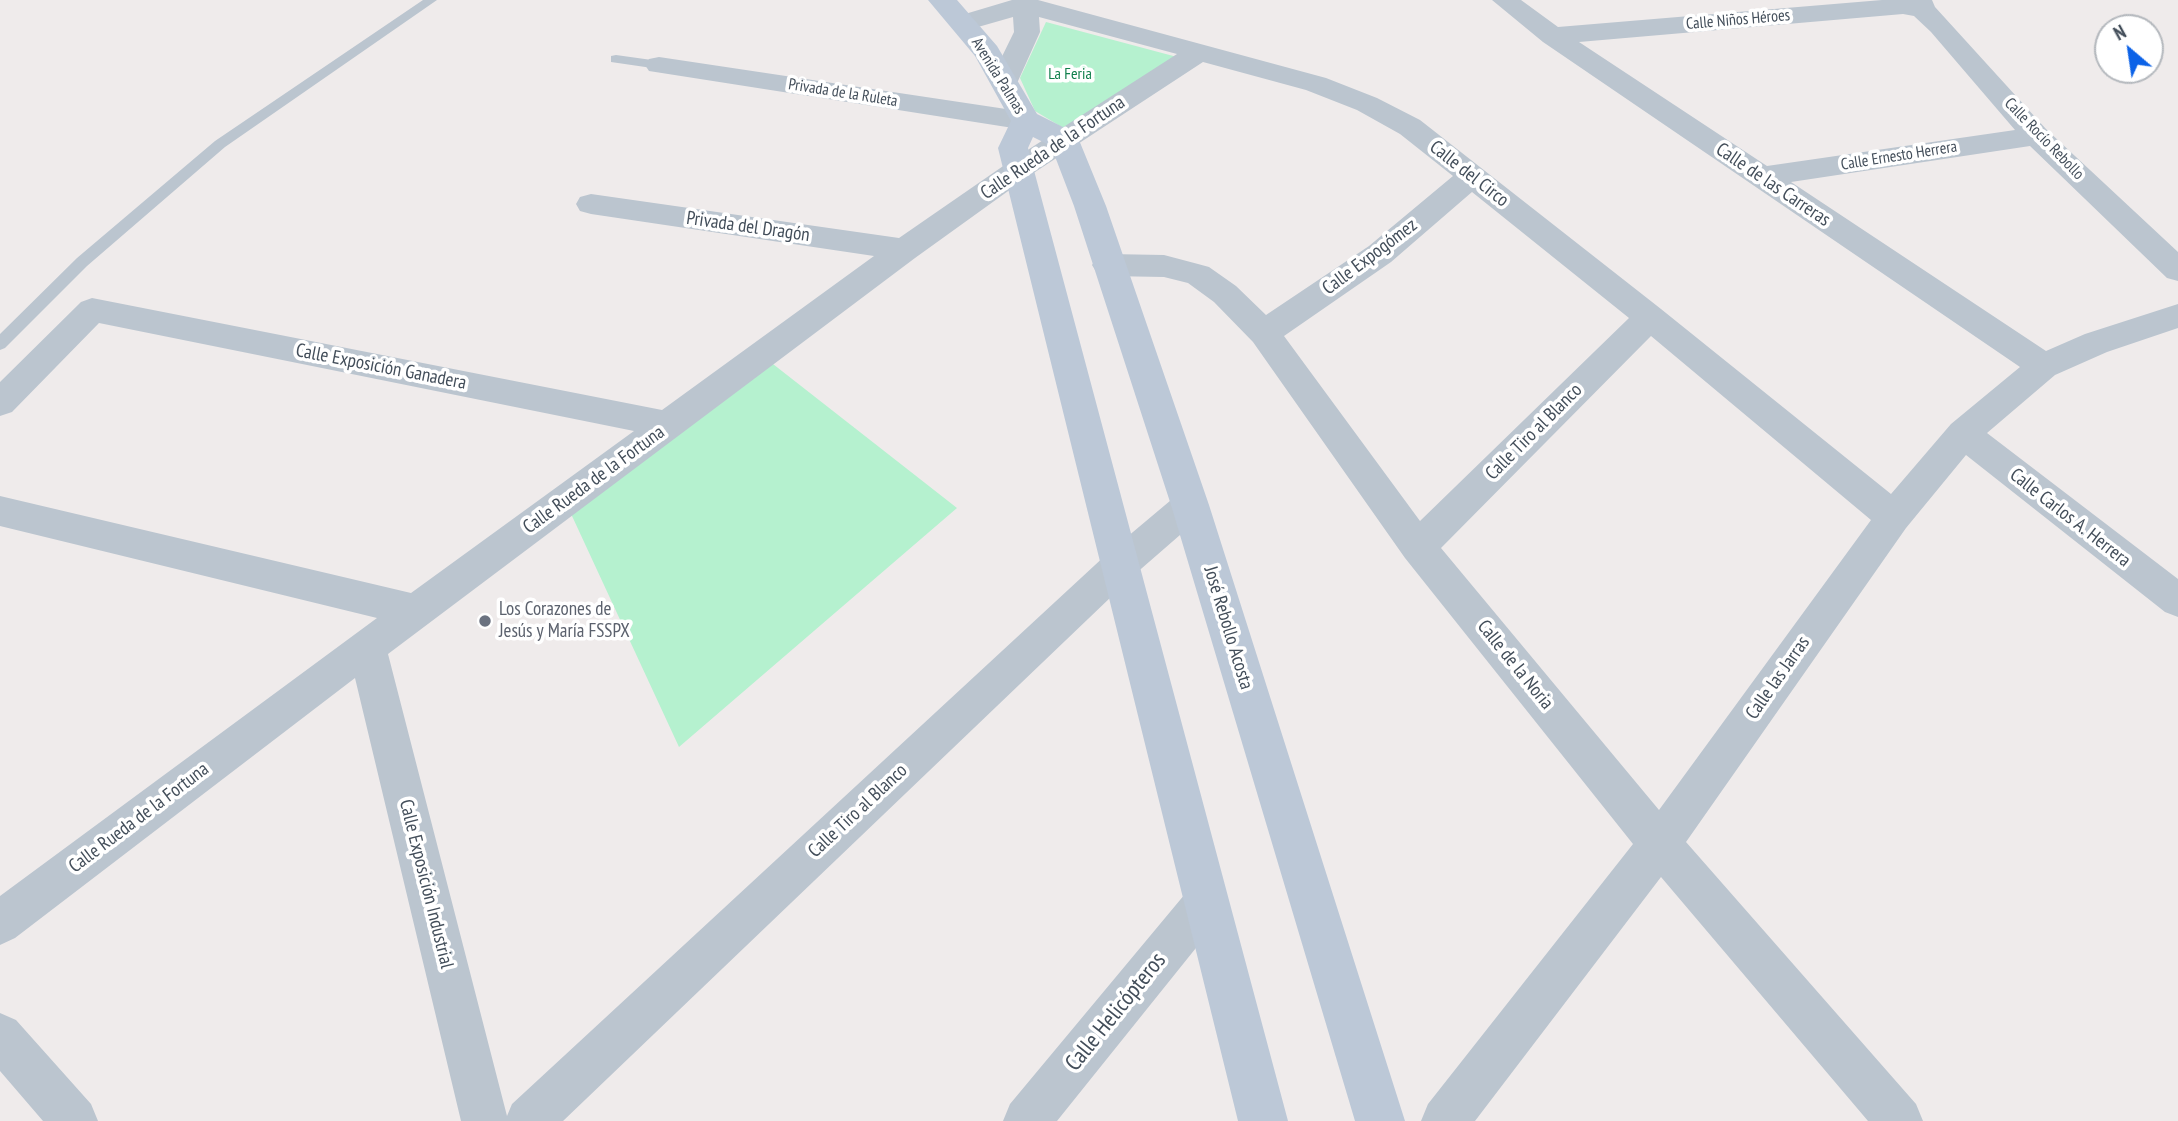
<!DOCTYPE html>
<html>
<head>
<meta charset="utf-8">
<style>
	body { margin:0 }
	#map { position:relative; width:2178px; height:1121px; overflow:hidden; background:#efebeb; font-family:"PT Sans Narrow",sans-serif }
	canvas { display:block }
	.north { position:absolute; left:2094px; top:14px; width:70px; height:70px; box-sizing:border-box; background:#fff; border:2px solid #b4b8bd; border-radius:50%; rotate:331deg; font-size:19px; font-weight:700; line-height:28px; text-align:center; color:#434e5a }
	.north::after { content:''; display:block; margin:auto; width:24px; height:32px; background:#0c62e7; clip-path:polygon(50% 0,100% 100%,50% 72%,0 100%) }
</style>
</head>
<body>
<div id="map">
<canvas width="2178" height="1121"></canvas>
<div class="north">N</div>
</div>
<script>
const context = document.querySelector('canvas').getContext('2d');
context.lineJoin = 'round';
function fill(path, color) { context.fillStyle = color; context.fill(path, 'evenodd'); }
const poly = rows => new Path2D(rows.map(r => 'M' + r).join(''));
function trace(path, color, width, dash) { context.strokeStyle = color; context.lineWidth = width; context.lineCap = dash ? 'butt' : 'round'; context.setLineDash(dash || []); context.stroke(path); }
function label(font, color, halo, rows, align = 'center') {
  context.font = font + ' "PT Sans Narrow",sans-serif'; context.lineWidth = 7; context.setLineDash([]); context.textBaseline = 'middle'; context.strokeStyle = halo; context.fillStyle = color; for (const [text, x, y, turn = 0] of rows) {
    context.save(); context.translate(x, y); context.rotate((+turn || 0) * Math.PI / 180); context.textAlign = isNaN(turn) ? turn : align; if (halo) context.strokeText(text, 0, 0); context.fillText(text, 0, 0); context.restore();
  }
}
fill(poly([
	[1046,22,1177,57,1065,129,1035,111,1020,78],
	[764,357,957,508,679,747,566,503]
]), '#b5f1cf');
fill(poly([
	[423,0,437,0,225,147,87,266,5,348,0,350,0,334,77,258,215,141,423,0],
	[616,55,659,61,665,65,659,69,611,62,611,56,616,55]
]), '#bbc5cf');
fill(poly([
	[1012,0,1038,0,1326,78,1377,98,1420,120,1661,309,1891,494,1951,424,2020,367,1543,42,1492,0,1521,0,1558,27,1882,0,1932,0,1935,7,2046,129,2178,252,2178,281,2167,278,2030,146,1791,182,2046,351,2085,334,2178,304,2178,328,2107,352,2055,375,1987,433,2178,579,2178,617,2165,612,1966,455,1906,528,1686,842,1916,1104,1923,1121,1868,1121,1661,877,1475,1121,1421,1121,1428,1104,1633,844,1405,558,1253,342,1214,302,1188,283,1164,277,1108,276,1097,273,1092,265,1097,257,1108,254,1164,255,1198,264,1209,267,1236,286,1266,315,1369,246,1453,176,1400,134,1357,110,1306,90,1203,62,1029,176,915,258,388,654,507,1116,512,1104,1108,553,1177,495,1190,490,1203,495,1208,505,1203,515,1134,575,563,1121,461,1121,355,678,15,938,0,945,0,896,377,618,0,526,0,496,411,593,634,431,99,323,12,412,0,416,0,382,81,302,92,298,662,410,874,256,591,214,580,211,576,204,580,197,591,194,899,238,1009,162,1177,54,1039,17,1040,32,1018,81,1014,87,1004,90,994,87,990,81,1014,32,1013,17,964,31,955,29,951,23,955,17,1012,0],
	[1903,14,1914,16,1931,32,2015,130,1767,166,1579,42,1903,14],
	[1472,192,1629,318,1420,521,1284,336,1391,262,1472,192],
	[1651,336,1871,520,1659,810,1441,548,1651,336],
	[659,57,1026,112,1036,115,1040,121,1036,127,1026,130,649,71,645,65,649,59,659,57],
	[1205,881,1220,888,1227,903,1220,918,1057,1121,1003,1121,1010,1104,1190,888,1205,881],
	[0,1013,16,1020,91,1104,98,1121,43,1121,0,1071,0,1013]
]), '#bbc5cf');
fill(poly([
	[928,0,957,0,997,46,1037,114,1075,133,1079,140,1106,206,1209,505,1405,1121,1355,1121,1171,505,1074,206,1051,146,1033,137,1028,148,1288,1121,1238,1121,998,148,1011,121,975,56,928,0]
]), '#bcc8d7');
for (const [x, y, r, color] of [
	[485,621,7,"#6b7280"]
]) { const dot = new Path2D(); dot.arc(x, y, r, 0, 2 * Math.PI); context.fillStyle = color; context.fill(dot); trace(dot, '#fff', 2.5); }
label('16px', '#434e5a', '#fff', [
	["Calle Niños Héroes",1738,20,-5],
	["Avenida Palmas",998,76,58],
	["Privada de la Ruleta",843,93,9],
	["Calle Rocío Rebollo",2044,139,46],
	["Calle Ernesto Herrera",1899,156,-9]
]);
label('16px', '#107f4c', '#fff', [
	["La Feria",1070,74]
]);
label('19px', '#434e5a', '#fff', [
	["Calle Rueda de la Fortuna",1053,148,-34],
	["Calle del Circo",1469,174,38],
	["Calle de las Carreras",1773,185,34],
	["Privada del Dragón",748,227,8],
	["Calle Expogómez",1370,257,-37],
	["Calle Exposición Ganadera",381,367,11],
	["Calle Tiro al Blanco",1534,432,-45],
	["Calle Rueda de la Fortuna",594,480,-36],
	["Calle Carlos A. Herrera",2070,518,38],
	["José Rebollo Acosta",1228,628,73],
	["Calle de la Noria",1515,665,51],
	["Calle las Jarras",1778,678,-55],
	["Calle Tiro al Blanco",858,811,-43],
	["Calle Rueda de la Fortuna",139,818,-37],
	["Calle Exposición Industrial",426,884,76]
]);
label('19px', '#5b616d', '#fff', [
	["Los Corazones de",499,610],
	["Jesús y María FSSPX",499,632]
], 'left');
label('23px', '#434e5a', '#fff', [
	["Calle Helicópteros",1116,1012,-51]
]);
</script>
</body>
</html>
